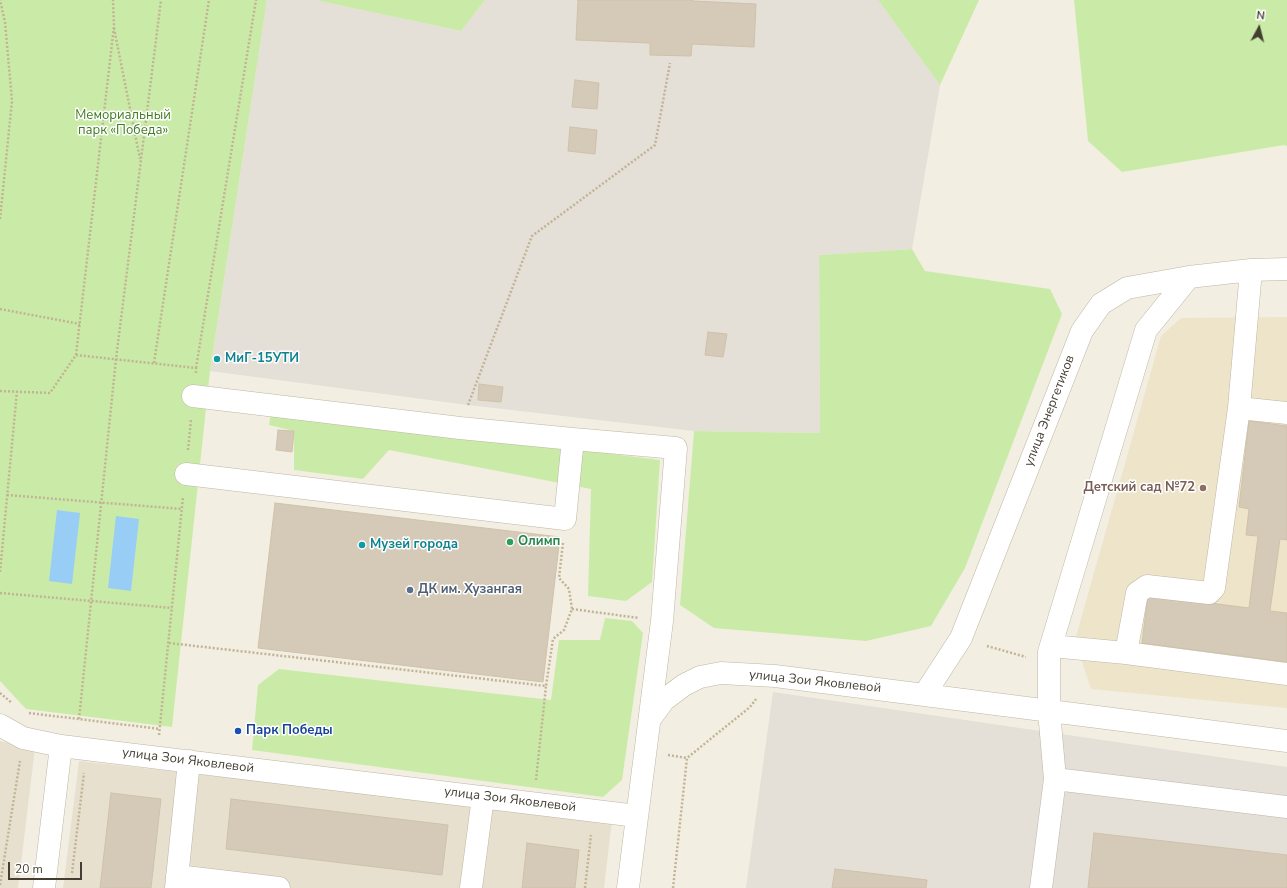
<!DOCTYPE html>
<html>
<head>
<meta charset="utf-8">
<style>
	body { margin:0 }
	#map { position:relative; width:1287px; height:888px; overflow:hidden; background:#f3eee2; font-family:"Nunito Sans",sans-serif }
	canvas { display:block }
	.north { position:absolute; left:1239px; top:8px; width:40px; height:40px; -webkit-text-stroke:3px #fff; paint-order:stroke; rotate:7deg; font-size:11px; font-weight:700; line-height:16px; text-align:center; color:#443e32 }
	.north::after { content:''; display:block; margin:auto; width:14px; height:18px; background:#443e32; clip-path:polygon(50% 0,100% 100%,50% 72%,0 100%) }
	.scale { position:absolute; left:8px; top:862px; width:74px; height:18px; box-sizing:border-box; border:2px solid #443e32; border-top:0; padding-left:5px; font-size:12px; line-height:14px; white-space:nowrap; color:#443e32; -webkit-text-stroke:3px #fff; paint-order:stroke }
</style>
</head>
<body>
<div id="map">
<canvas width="1287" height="888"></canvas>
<div class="north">N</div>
<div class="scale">20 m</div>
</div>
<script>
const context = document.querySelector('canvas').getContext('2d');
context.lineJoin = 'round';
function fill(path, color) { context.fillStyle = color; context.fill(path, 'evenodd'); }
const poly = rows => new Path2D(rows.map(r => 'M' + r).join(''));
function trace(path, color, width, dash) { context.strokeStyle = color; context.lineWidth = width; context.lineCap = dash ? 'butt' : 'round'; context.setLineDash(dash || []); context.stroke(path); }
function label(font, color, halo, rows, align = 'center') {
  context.font = font + ' "Nunito Sans",sans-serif'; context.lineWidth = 3; context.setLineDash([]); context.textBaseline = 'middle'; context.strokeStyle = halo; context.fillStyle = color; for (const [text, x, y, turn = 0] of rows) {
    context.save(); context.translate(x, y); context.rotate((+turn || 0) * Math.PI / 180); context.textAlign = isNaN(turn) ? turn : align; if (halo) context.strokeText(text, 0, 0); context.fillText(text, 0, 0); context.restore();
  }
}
fill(poly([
	[0,741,35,748,18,888,0,888],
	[79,761,612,820,604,888,63,888]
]), '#e7e0cf');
fill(poly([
	[267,0,315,0,461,31,485,0,878,0,940,85,912,249,819,255,820,433,694,431,468,405,210,371],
	[773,692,1287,767,1287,888,746,888]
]), '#e4dfd7');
fill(poly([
	[1287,317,1287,708,1091,689,1075,640,1161,336,1181,318]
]), '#ede4ca');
fill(poly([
	[0,0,267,0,210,371,172,727,26,709,0,681],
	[315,0,485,0,461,31],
	[878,0,979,0,940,85],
	[1074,0,1287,0,1287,146,1284,145,1122,172,1088,141],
	[912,249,925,271,1050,289,1062,314,965,568,931,626,866,641,714,628,680,605,694,431,820,433,819,255],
	[271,411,660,460,652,582,626,601,588,596,591,489,389,450,363,479,294,470,294,431,269,425],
	[605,618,632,621,643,633,622,780,603,797,252,750,258,685,279,669,551,700,559,640,600,640]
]), '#caeba7');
fill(poly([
	[57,510,80,513,72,584,49,581],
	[116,516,139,519,131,591,108,588]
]), '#98cdf5');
const building = poly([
	[578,0,693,0,693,1,756,4,754,47,692,44,691,56,650,55,650,43,576,40,578,0],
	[575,80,599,83,597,109,572,107,575,80],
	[570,127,597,130,595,154,568,151,570,127],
	[708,332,727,334,723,357,705,355,708,332],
	[479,384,503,387,501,402,478,400,479,384],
	[1249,421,1287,426,1287,540,1280,539,1270,611,1287,613,1287,662,1142,643,1148,595,1249,608,1258,536,1246,535,1249,509,1239,507,1249,421],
	[278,430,294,431,292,452,276,450,278,430],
	[275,503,560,537,543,682,258,648,275,503],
	[111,793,161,799,151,888,100,888,111,793],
	[231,799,448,825,442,875,226,849,231,799],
	[1094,833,1287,855,1287,888,1088,888,1094,833],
	[527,843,579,850,575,888,522,888,527,843],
	[835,869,927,880,926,888,832,888,835,869]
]);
fill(building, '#d4cab7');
trace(building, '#d0c2a9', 1);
const minor = poly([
	[193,396,460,428,573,439,676,448,662,621,628,888],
	[1239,408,1287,413],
	[186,474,565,519,573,439],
	[1051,646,1126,653,1137,593,1147,586,1209,593,1214,588,1239,408,1251,270],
	[1126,653,1287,674],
	[924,695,961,638,1082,331,1101,304,1127,288,1189,277,1251,270,1287,269],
	[650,719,664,700,684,685,700,677,721,673,775,676,1287,741],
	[0,725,23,738,61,746,637,816],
	[1055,779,1287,807],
	[177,876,279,888],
	[44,888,61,746],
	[176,888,189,761],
	[471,888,483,797],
	[1041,888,1055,779,1049,711,1049,652,1146,330,1189,277]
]);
trace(minor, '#beb6a4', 23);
trace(poly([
	[114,28,140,159],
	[0,219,12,101,5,22,0,0],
	[0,309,80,324],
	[76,355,114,26,113,0],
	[154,363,209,0],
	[196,368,256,0],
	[0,391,50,393,76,355,196,368,196,373],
	[468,405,532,236,655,145,670,63],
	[188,450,191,420],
	[7,495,182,509],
	[0,572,17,391],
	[0,593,172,608],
	[572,609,639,618],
	[169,643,546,686,553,639,564,630,572,609,569,589,559,578,563,543],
	[987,646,1026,657],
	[0,693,12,703],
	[29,713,160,729],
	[79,719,116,359,161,0],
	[159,735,183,497],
	[668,755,687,758],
	[536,780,546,686],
	[72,873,84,773],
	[0,885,20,761],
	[585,888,591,835],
	[673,888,687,758,750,707,756,699]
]), '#c1b394', 2.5, [2, 2]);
trace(minor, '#fff', 22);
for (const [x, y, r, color] of [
	[217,359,4,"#0f9aa8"],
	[1203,488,4,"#8d6e63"],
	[510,542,4,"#2e9e5b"],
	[362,545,4,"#0f9aa8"],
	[410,590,4,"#5c6f8a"],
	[238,731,4,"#1a4fb4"]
]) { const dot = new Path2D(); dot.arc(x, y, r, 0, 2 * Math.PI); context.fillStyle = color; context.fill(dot); trace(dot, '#fff', 1.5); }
label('13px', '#417a22', '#fff', [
	["Мемориальный",123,116],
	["парк «Победа»",123,131]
]);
label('bold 13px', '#0d838f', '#fff', [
	["МиГ-15УТИ",225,359],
	["Музей города",370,545]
], 'left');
label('13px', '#443e32', '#fff', [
	["улица Энергетиков",1050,411,-69],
	["улица Зои Яковлевой",815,682,6],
	["улица Зои Яковлевой",188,761,7],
	["улица Зои Яковлевой",510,800,7]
]);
label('bold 13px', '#785e54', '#fff', [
	["Детский сад №72",1195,488]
], 'right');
label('bold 13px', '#27864d', '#fff', [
	["Олимп",518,542]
], 'left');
label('bold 13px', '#4e5e75', '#fff', [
	["ДК им. Хузангая",418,590]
], 'left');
label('bold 13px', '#164399', '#fff', [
	["Парк Победы",246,731]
], 'left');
</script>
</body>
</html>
